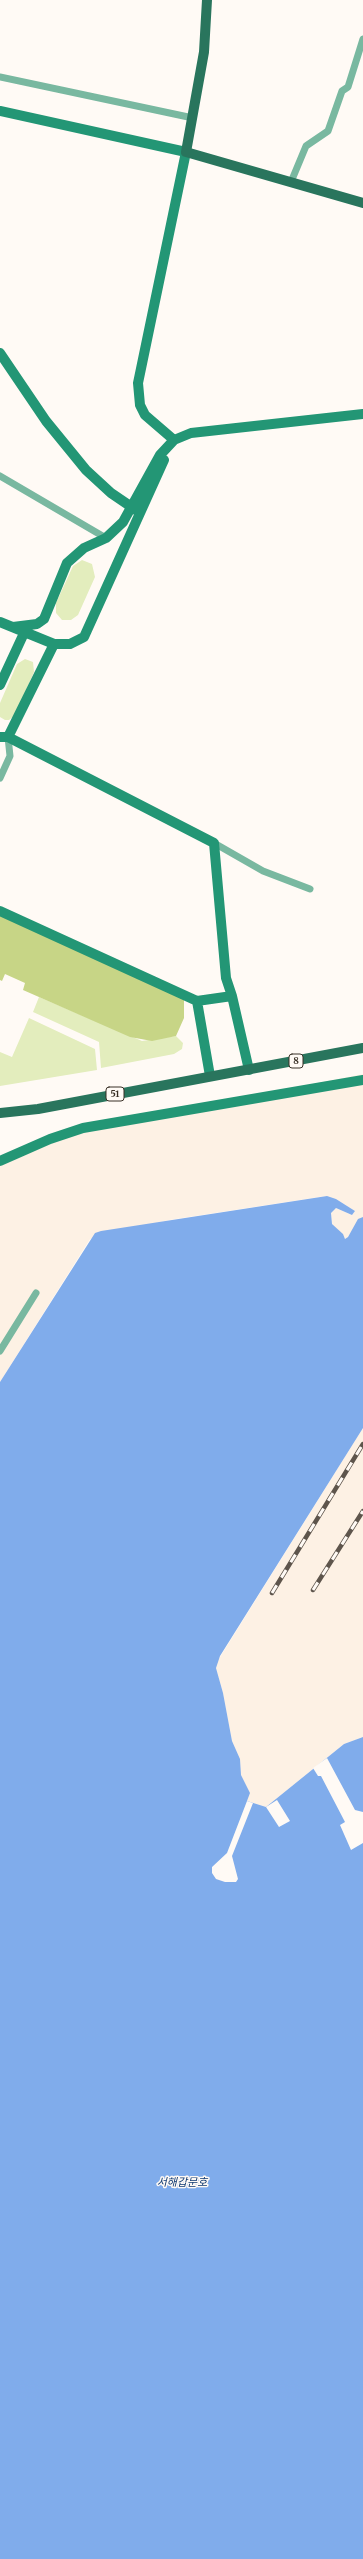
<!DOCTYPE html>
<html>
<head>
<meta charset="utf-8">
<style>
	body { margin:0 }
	canvas { display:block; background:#fffaf5 }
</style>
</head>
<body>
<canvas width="363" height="2559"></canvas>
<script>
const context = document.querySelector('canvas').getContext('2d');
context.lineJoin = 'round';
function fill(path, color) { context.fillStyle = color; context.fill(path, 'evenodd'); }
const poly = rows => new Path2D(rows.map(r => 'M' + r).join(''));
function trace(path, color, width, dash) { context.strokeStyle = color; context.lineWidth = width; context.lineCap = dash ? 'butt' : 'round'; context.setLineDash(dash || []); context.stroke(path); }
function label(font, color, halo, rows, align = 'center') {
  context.font = font + ' Merriweather,"Noto Sans KR",serif'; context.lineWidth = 3; context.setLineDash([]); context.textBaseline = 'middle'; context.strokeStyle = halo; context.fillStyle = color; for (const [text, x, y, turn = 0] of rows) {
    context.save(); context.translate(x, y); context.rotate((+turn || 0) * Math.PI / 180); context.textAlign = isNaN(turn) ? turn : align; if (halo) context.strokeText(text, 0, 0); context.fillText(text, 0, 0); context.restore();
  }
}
fill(poly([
	[363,1074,363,1217,346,1239,332,1224,331,1213,336,1208,352,1215,355,1211,336,1199,326,1196,169,1220,90,1239,0,1382,0,1159,44,1137],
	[363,1428,363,1737,344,1744,266,1807,247,1801,250,1793,241,1775,240,1759,232,1741,223,1693,216,1668,217,1662]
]), '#fdf1e4');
fill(poly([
	[82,560,92,564,95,577,78,615,71,620,62,620,56,613,56,603,73,566],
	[25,659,33,662,34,672,15,715,9,720,5,720,0,717,0,703,17,664],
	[39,997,142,1041,176,1036,183,1043,182,1049,174,1054,101,1068,99,1042,33,1012],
	[29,1018,95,1049,97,1070,0,1086,0,1052,12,1057]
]), '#e3edbd');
fill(poly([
	[0,914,184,998,184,1018,176,1036,152,1041,130,1037,23,990,25,983,5,974,2,981,0,980]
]), '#c7d586');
fill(poly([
	[327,1196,336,1199,355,1211,352,1215,336,1208,331,1213,332,1224,343,1234,345,1239,348,1237,358,1219,363,1217,363,1428,220,1656,216,1668,223,1693,232,1741,240,1759,241,1775,250,1793,247,1801,266,1807,344,1744,363,1737,363,2559,0,2559,0,1382,95,1233,101,1231]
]), '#80aceb');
fill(poly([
	[327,1758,355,1810,363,1812,363,1843,351,1850,340,1825,345,1822,321,1776,318,1776,313,1768],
	[277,1800,290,1821,279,1827,266,1807],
	[247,1801,253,1803,232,1856,238,1879,236,1882,225,1882,216,1879,212,1873,212,1867,227,1853]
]), '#fffaf5');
trace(poly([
	[0,77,193,118],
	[291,182,306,146,328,131,342,91,348,87,363,39],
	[0,476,106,538],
	[0,778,10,756,8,737],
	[214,843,263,871,310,889],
	[0,1351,36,1293]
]), '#79b8a0', 7);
trace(poly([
	[0,111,186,152,138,383,140,405,145,415,174,440,160,455,123,522,106,538,84,548,67,563,44,619,37,624,13,627],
	[0,353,46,421,86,470,111,493,136,510],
	[174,440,191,433,363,414],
	[0,622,54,644,70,644,84,637,164,460],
	[0,685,25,631],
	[0,737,8,737,214,843,226,978,232,996],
	[8,737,54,644],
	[0,911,197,1001],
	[210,1076,197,1001,232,996,249,1070],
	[0,1161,50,1139,83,1128,363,1080]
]), '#239675', 10);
trace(poly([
	[207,0,204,52,186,152,363,203],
	[0,1113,38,1109,363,1048]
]), '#29755d', 10);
const rail = poly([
	[313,1590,363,1511],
	[272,1593,363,1444]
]);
trace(rail, '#5e554c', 4.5);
trace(rail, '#fffaf5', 3, [9]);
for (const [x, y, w] of [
	[296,1061,14],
	[115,1094,18]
]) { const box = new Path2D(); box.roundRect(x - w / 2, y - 7, w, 14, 3); context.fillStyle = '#fffaf5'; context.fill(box); trace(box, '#393026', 1); }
label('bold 9px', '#393026', null, [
	["8",296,1061],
	["51",115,1094]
]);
label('italic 11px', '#0f3971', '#fffaf5', [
	["서해갑문호",182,2183]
]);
</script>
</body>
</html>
